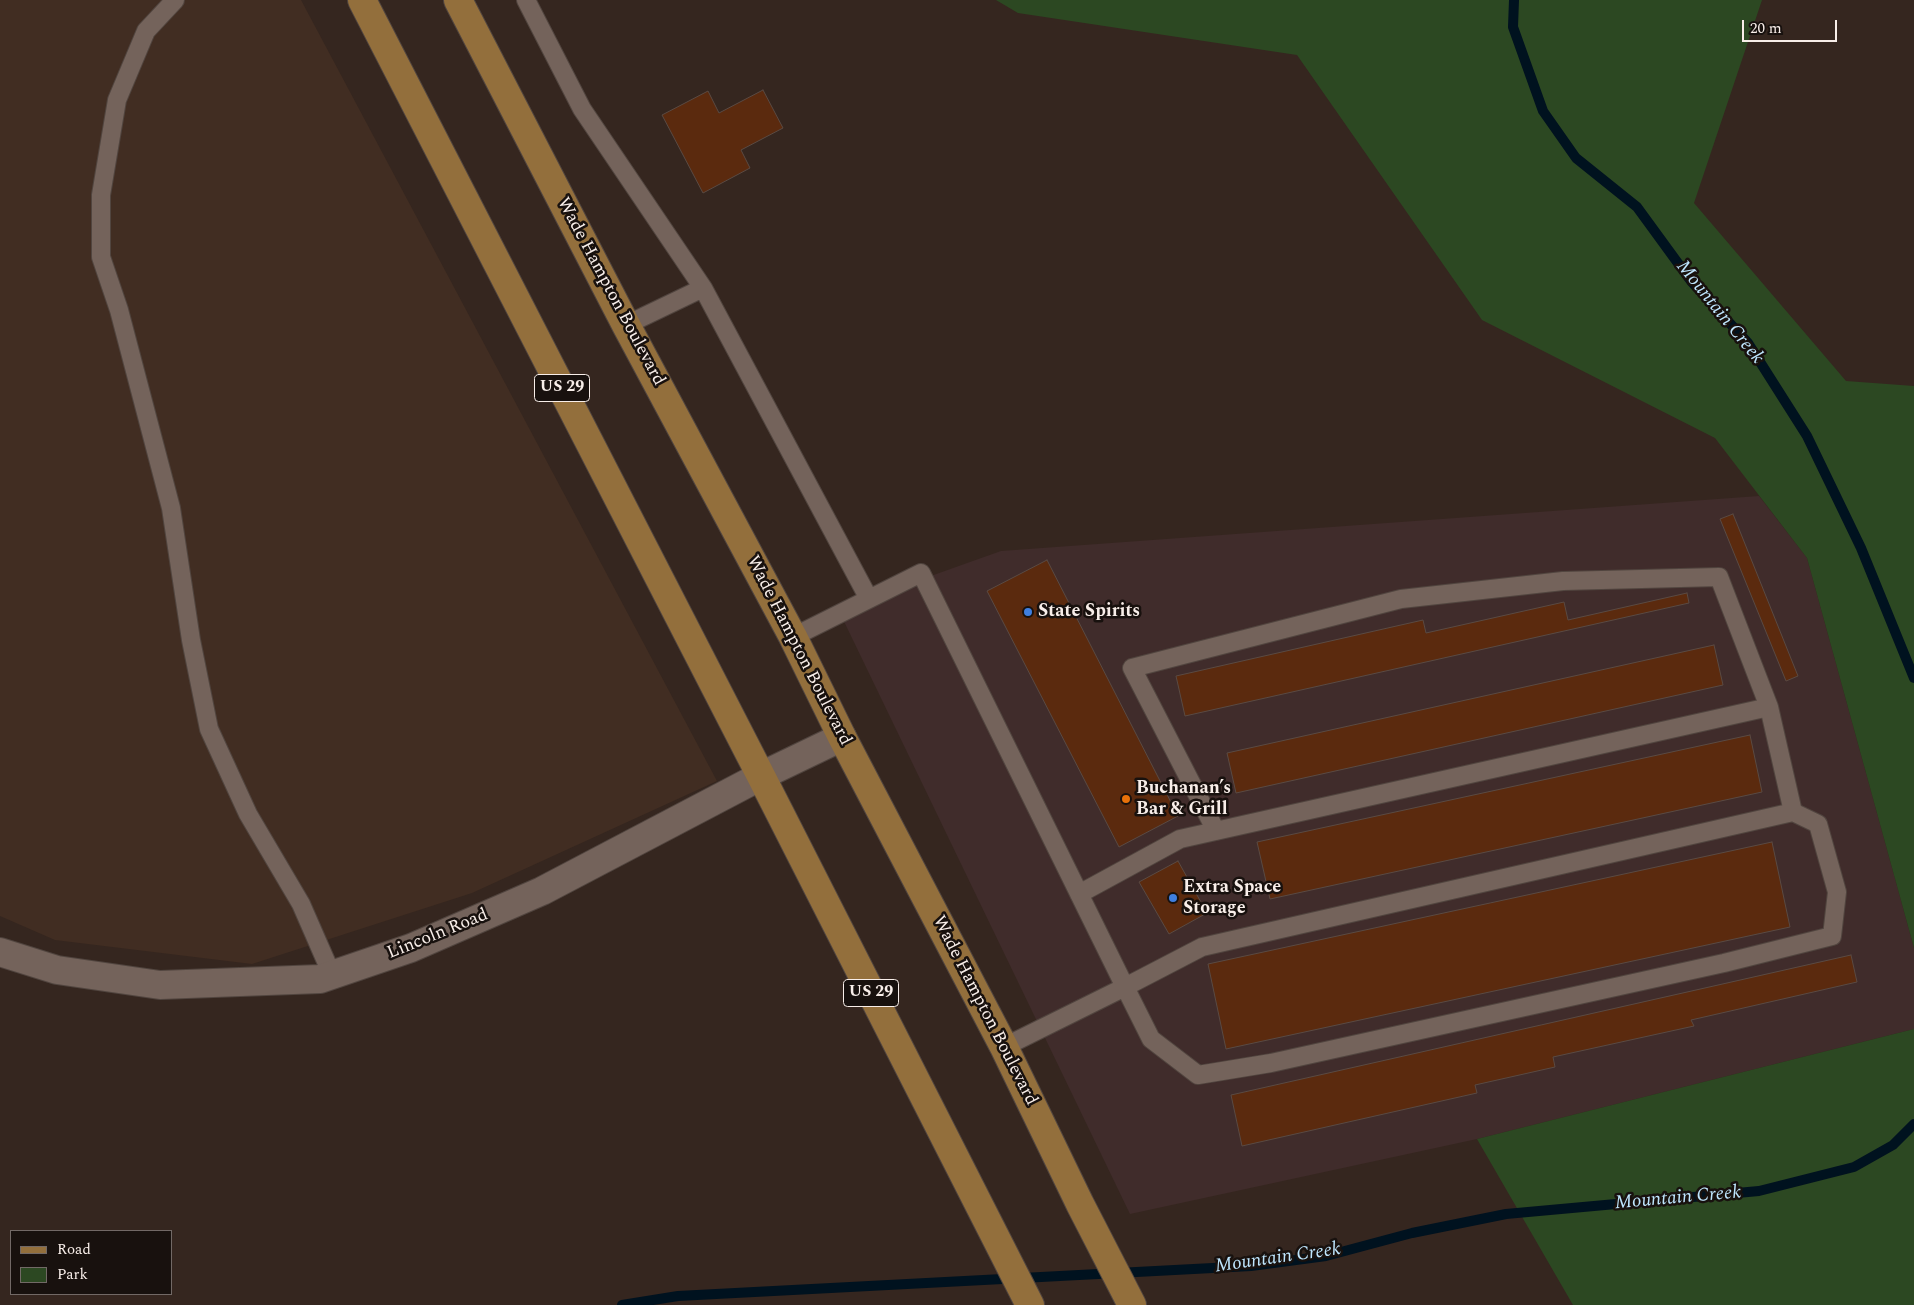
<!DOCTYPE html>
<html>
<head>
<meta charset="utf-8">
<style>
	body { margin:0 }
	#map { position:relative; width:1914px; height:1305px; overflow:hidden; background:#35261f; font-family:Spectral,serif }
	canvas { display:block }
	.legend { position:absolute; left:10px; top:1230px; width:162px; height:65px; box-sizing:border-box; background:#18110e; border:1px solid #726966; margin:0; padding:6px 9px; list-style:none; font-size:15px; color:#f8eee9 }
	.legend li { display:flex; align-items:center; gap:10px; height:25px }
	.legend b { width:25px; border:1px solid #726966 }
	.scale { position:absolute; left:1742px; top:20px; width:95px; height:22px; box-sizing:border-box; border:2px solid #f8eee9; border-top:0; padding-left:6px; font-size:15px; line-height:18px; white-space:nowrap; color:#f8eee9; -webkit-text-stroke:4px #18110e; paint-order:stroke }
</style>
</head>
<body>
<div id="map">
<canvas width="1914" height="1305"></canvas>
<ul class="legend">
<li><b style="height:6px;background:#936f3c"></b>Road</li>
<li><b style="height:14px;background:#2c4822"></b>Park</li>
</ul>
<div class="scale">20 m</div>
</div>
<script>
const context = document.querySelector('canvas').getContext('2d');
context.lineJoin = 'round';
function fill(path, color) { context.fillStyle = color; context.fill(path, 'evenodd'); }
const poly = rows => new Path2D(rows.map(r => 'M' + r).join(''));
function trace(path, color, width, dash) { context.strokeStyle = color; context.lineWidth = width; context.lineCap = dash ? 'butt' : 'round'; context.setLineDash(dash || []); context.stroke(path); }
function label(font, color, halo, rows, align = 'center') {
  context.font = font + ' Spectral,serif'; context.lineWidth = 5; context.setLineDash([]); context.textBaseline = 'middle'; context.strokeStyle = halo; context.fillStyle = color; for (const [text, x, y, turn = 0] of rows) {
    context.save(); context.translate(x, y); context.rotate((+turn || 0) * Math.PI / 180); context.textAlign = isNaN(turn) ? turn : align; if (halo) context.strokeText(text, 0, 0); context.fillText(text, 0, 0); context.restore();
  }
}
fill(poly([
	[1759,496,1807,558,1914,948,1914,1029,1477,1139,1130,1214,838,609,1001,551]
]), '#402c2b');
fill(poly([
	[0,0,301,0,717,781,472,893,252,964,55,940,0,916]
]), '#412d22');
fill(poly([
	[996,0,1762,0,1694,203,1846,381,1914,386,1914,948,1807,558,1715,438,1482,320,1297,55,1018,13],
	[1914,1029,1914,1305,1573,1305,1477,1139]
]), '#2c4822');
trace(poly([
	[1514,0,1513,27,1543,111,1576,158,1637,207,1691,281,1748,343,1807,436,1861,548,1914,678],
	[622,1305,678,1296,1251,1266,1326,1256,1412,1233,1506,1214,1759,1191,1854,1167,1893,1145,1914,1124]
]), '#00121f', 10);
const building = poly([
	[763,90,783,128,741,150,750,168,703,193,662,115,708,91,719,113,763,90],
	[1733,514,1798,676,1786,681,1720,519,1733,514],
	[1047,560,1178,816,1119,847,987,591,1047,560],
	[1687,593,1689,603,1185,716,1176,676,1423,620,1426,633,1564,602,1568,620,1687,593],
	[1714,645,1723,685,1236,793,1227,753,1714,645],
	[1750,735,1762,792,1270,899,1257,842,1750,735],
	[1772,842,1790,927,1226,1049,1208,964,1772,842],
	[1178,861,1207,913,1169,934,1139,882,1178,861],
	[1851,955,1857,982,1691,1020,1694,1026,1553,1057,1555,1067,1475,1085,1477,1093,1242,1146,1231,1095,1851,955]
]);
fill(building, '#5b2a0e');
trace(building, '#5a4a43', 1);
const service = poly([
	[175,0,146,31,117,100,101,195,101,257,119,310,171,508,191,640,209,729,248,814,301,904,332,975],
	[526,0,582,109,703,288],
	[626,325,703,288,869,599],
	[793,637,921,573,1125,987,1004,1047],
	[1793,812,1818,824,1837,892,1832,936,1724,963,1271,1063,1198,1075,1151,1039,1125,987,1202,947,1793,812],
	[1216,831,1132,668,1401,599,1563,581,1719,577,1769,707],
	[1079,894,1180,839,1769,707,1793,812]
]);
const minor = poly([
	[0,952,57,970,160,985,320,979,411,948,542,891,761,776,842,737]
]);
const primary = poly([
	[362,0,761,776,1030,1305],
	[458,0,626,325,793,637,842,737,1004,1047,1080,1204,1132,1305]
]);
trace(service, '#51453f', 20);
trace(minor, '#51453f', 30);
trace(primary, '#51453f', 30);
trace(service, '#74635b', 18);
trace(minor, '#74635b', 28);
trace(primary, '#936f3c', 28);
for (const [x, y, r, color] of [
	[1028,612,5,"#3f7fe0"],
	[1126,799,5,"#e8710a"],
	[1173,898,5,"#3f7fe0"]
]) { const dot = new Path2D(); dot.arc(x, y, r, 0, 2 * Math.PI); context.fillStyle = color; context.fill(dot); trace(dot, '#18110e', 2); }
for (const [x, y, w] of [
	[562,388,55],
	[871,993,55]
]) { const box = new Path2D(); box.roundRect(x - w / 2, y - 13.5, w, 27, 4); context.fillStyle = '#18110e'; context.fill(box); trace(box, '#f8eee9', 1); }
label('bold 16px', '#f8eee9', null, [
	["US 29",562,388],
	["US 29",871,993]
]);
label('18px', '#f8eee9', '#18110e', [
	["Wade Hampton Boulevard",610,292,62],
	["Wade Hampton Boulevard",798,651,63],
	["Lincoln Road",438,935,-22],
	["Wade Hampton Boulevard",984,1011,63]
]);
label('bold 18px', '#f8eee9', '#18110e', [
	["State Spirits",1038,612],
	["Buchanan’s",1136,789],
	["Bar & Grill",1136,810],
	["Extra Space",1183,888],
	["Storage",1183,909]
], 'left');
label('italic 19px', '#bfe6fe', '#18110e', [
	["Mountain Creek",1719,313,51],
	["Mountain Creek",1678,1199,-5],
	["Mountain Creek",1278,1259,-8]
]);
</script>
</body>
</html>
